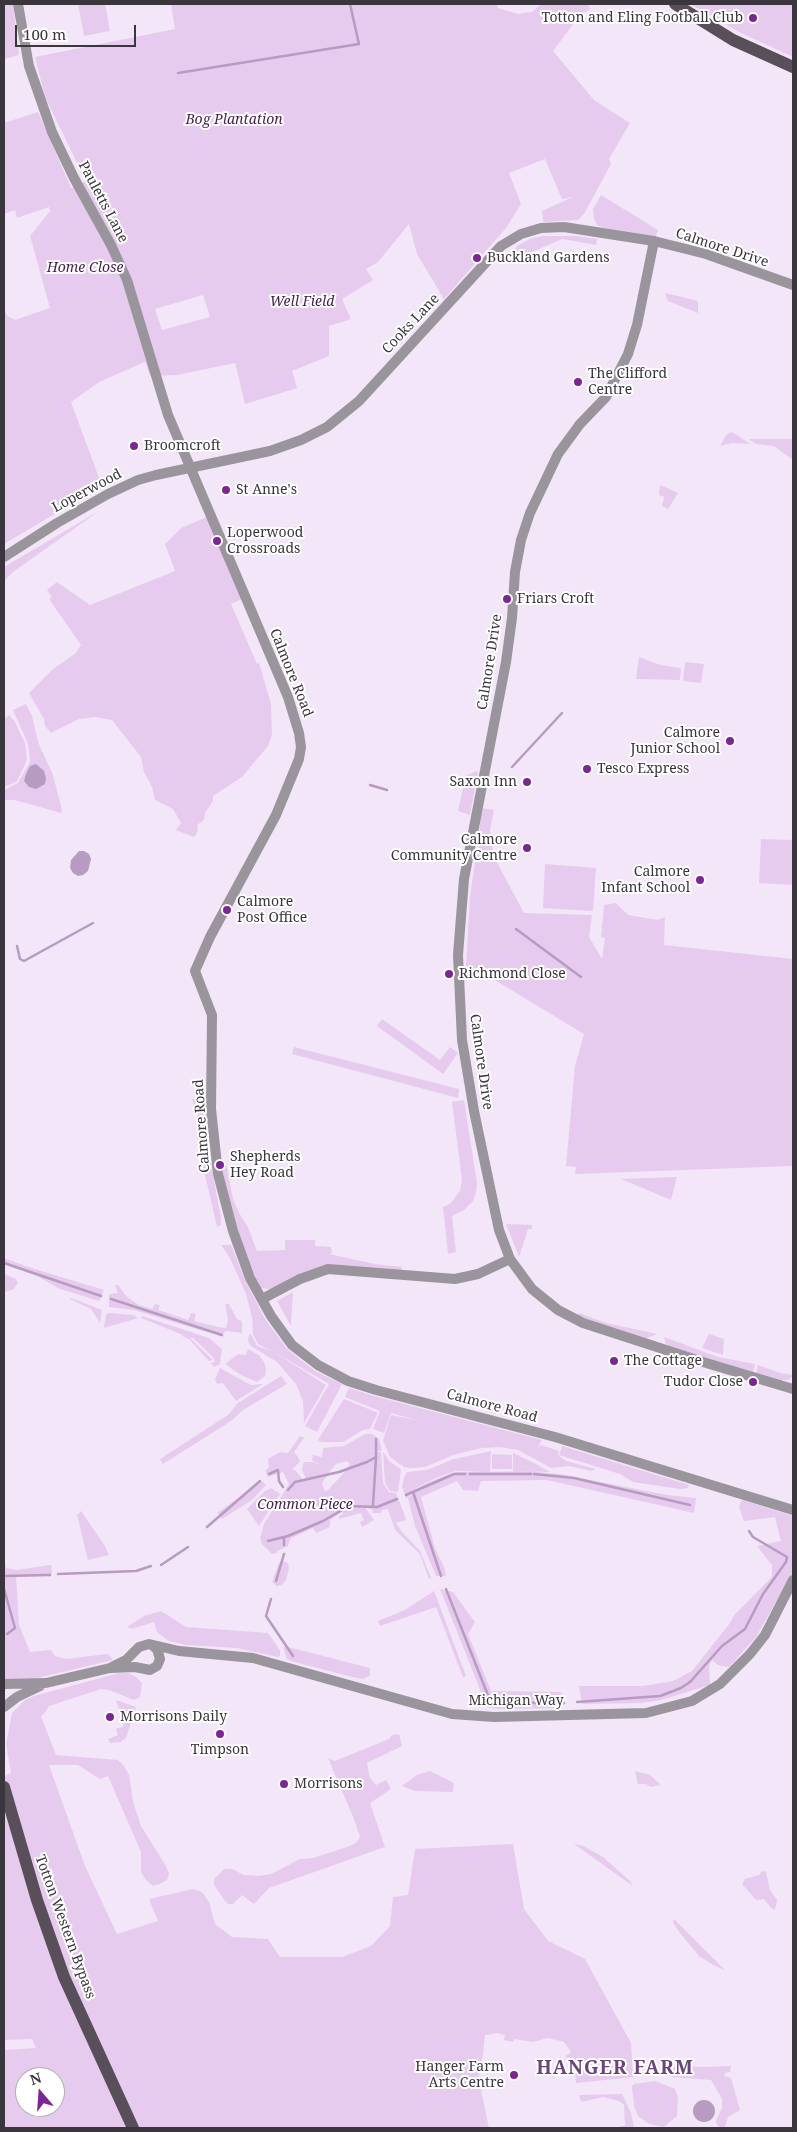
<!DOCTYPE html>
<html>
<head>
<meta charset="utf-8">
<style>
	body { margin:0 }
	#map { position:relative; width:797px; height:2132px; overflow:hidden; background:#f3e6f8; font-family:"Noto Serif",serif }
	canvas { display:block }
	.frame { position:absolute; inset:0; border:5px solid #3b363d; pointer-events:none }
	.north { position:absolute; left:15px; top:2067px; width:50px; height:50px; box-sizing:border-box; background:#fff; border:1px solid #b1afb1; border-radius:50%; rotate:342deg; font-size:14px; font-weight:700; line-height:20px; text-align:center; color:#3b363d }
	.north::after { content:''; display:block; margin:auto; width:18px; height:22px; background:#7c2695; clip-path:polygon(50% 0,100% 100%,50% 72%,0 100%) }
	.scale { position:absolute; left:15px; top:25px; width:121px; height:22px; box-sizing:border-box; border:2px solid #3b363d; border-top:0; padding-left:6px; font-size:15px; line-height:18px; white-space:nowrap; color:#3b363d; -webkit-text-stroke:4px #fff; paint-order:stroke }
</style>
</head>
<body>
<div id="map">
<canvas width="797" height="2132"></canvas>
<div class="frame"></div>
<div class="north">N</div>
<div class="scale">100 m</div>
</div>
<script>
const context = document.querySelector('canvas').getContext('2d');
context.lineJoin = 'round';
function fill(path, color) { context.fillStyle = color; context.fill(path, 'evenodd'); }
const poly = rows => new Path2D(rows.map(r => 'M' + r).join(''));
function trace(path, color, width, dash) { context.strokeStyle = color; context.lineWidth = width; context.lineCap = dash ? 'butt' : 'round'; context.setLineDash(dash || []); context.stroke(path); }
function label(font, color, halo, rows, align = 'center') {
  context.font = font + ' "Noto Serif",serif'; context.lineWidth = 4; context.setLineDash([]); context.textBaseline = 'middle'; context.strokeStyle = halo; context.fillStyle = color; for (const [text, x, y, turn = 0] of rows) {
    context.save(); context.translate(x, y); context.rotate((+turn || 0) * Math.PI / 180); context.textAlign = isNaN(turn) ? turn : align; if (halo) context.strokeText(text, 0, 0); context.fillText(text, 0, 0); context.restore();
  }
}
fill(poly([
	[4,4,13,4,19,55,4,59],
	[78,4,105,4,110,31,84,36],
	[171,4,497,4,498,8,518,14,532,12,541,4,588,4,590,9,580,15,553,51,594,100,630,123,609,159,611,164,584,214,578,220,544,222,543,220,542,211,573,197,562,199,545,159,509,173,521,204,506,228,444,299,417,254,409,224,378,262,366,269,373,280,342,299,351,319,329,326,329,356,292,371,297,388,245,404,235,363,177,375,150,376,145,362,99,382,71,402,102,486,4,544,4,309,7,316,15,320,50,308,30,236,50,211,49,207,17,218,15,210,4,214,4,123,38,112,71,188,86,181,45,97,35,57,175,29],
	[203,295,210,317,162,330,155,309],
	[690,4,793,4,793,57,737,31],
	[601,195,658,230,656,236,604,228,597,225,594,219,593,209],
	[542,236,576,236,597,239,596,245,562,239,530,253,509,258,517,246,530,239],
	[665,293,698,301,698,313,668,301],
	[731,432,734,433,750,444,732,443,720,446,726,435],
	[749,439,793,439,793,460,774,446,756,444],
	[660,485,678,493,668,509,662,506,664,497,659,495],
	[99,511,13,572,4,581,4,567],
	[207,517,242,599,231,604,257,664,259,663,271,704,272,735,268,746,242,777,213,796,213,801,205,813,204,820,197,825,198,831,194,837,176,830,181,823,173,809,155,800,152,787,144,772,141,757,112,720,96,717,79,719,51,733,45,726,44,719,29,693,53,669,76,653,81,645,49,599,52,597,47,590,57,582,90,605,175,571,165,544,181,528],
	[639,657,660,665,681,668,680,680,636,679],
	[685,662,704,664,701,683,683,681],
	[26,704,32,716,38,742,53,775,62,810,61,813,15,800,4,800,4,790,18,783,30,762,28,744,13,710],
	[9,715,15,722,25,743,27,760,17,781,4,787,4,719],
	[476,771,478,772,470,815,458,811,466,776],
	[481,808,494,810,490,830,493,855,524,913,592,915,589,937,602,959,605,938,601,937,604,905,616,903,628,915,658,920,665,917,664,945,793,959,793,1166,575,1174,576,1167,566,1166,575,1066,584,1034,488,976,466,966,470,896,476,855,478,855],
	[761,839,793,840,793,885,759,883],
	[545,864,596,868,593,911,543,908],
	[382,1019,440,1060,450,1047,458,1053,443,1074,377,1026],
	[294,1047,459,1089,458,1098,292,1054],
	[202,1098,206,1120,210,1159,221,1218,221,1225,217,1227,204,1170,197,1114,192,1099],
	[464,1100,477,1183,476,1192,473,1201,464,1210,452,1216,456,1252,448,1254,443,1207,450,1204,460,1191,462,1179,452,1102],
	[226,1162,233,1199,239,1213,248,1227,257,1251,285,1250,285,1240,315,1240,315,1246,331,1247,332,1253,329,1254,375,1264,402,1267,401,1271,334,1265,270,1289,261,1288,244,1252,226,1189,221,1163],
	[677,1177,671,1200,621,1179],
	[506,1224,532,1225,532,1229,528,1229,519,1257],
	[221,1245,231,1245,245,1280,265,1319,287,1349,315,1371,342,1384,317,1432,305,1426,329,1384,274,1352,326,1385,304,1423,303,1401,296,1384,277,1362,251,1346,248,1341,249,1335,251,1334,257,1346,272,1351,259,1345,253,1335,252,1317,246,1294,230,1258],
	[4,1258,28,1267,104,1290,99,1301,60,1289,37,1276,4,1264],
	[4,1274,16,1279,18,1283,13,1290,4,1292],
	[115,1285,118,1285,127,1297,139,1305,152,1309,155,1304,160,1305,158,1310,188,1320,191,1313,196,1314,194,1321,218,1327,226,1328,228,1319,225,1304,229,1304,237,1319,242,1321,242,1333,226,1331,220,1336,134,1310,109,1307,109,1294,118,1293],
	[293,1292,291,1326,277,1301],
	[71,1298,102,1310,100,1323,91,1309,70,1299],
	[108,1313,133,1315,138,1318,104,1328,106,1314],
	[579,1313,606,1323,657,1334,645,1339,577,1316],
	[142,1316,209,1338,222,1349,220,1364,214,1367,211,1363,215,1362,213,1357,193,1338,190,1338,213,1360,209,1361,189,1339,182,1336,183,1335,141,1318],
	[709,1334,724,1339,723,1355,702,1348],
	[664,1337,718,1357,755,1364,753,1372,670,1347,666,1344],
	[248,1349,259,1355,264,1362,266,1368,265,1376,257,1382,241,1375,225,1364,238,1354,246,1355],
	[758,1365,780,1373,793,1375,793,1376,788,1380,780,1380,756,1373],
	[220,1368,251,1385,263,1384,236,1401,223,1383,217,1384,215,1379],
	[281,1376,287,1384,243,1410,231,1421,163,1464,160,1459,228,1415,238,1403],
	[349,1388,374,1396,542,1440,538,1448,541,1445,559,1451,558,1455,566,1461,596,1469,591,1471,570,1466,551,1468,518,1450,500,1447,481,1448,453,1455,425,1467,412,1468,404,1467,390,1457,383,1440,391,1415,417,1420,391,1413,384,1433,373,1429,380,1411,345,1397],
	[344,1399,378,1413,370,1429,363,1430,343,1442,321,1442,318,1440],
	[365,1434,372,1434,379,1439,382,1451,370,1450,381,1452,383,1483,389,1492,396,1493,403,1511,406,1520,396,1523,402,1532,420,1551,431,1578,429,1579,420,1554,395,1530,388,1509,382,1510,381,1513,372,1513,373,1510,365,1507,374,1520,362,1527,360,1522,364,1520,361,1513,339,1519,339,1516,343,1514,342,1512,330,1520,330,1527,316,1533,313,1528,298,1535,290,1539,288,1546,277,1551,277,1553,272,1554,262,1544,260,1538,264,1524,289,1484,283,1472,268,1477,265,1471,269,1467,268,1459,280,1452,288,1453,300,1436,304,1438,294,1452,298,1457,300,1462,292,1469,295,1470,303,1480,306,1479,302,1470,303,1464,305,1462,312,1462,322,1465,312,1461,313,1455,322,1457,323,1448,344,1446],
	[347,1461,350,1464,342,1475,327,1491,324,1490,322,1483,332,1469,336,1464],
	[562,1446,689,1485,688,1488,680,1489,633,1482,620,1474,559,1455],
	[491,1451,490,1472,525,1471,560,1474,667,1495,696,1498,694,1513,547,1480,481,1481,478,1491,463,1490,457,1481,421,1497,435,1548,444,1567,446,1576,436,1576,415,1526,408,1498,419,1487,439,1478,456,1472,488,1472,456,1471,438,1477,418,1487,406,1499,402,1486,404,1478,407,1472,427,1470,454,1459],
	[383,1452,390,1462,401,1469,398,1492,390,1491,385,1482],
	[513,1453,534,1463,550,1472,513,1471],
	[492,1454,512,1455,512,1469,492,1469],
	[262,1481,266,1485,252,1500,222,1519,217,1513],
	[271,1488,280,1494,259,1526,247,1509,265,1491],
	[742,1500,793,1516,793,1572,756,1637,729,1667,718,1665,712,1660,709,1666,710,1685,661,1700,642,1703,582,1704,579,1686,643,1686,673,1681,692,1671,730,1623,734,1615,772,1577,772,1565,757,1546,781,1541,775,1517,744,1521,739,1507],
	[81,1511,105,1546,109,1555,88,1560,77,1515],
	[4,1560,6,1568,16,1570,51,1565,52,1574,16,1575,19,1625,30,1652,51,1650,55,1656,66,1659,107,1654,110,1656,113,1660,33,1679,4,1679],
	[283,1561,288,1563,289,1568,286,1580,282,1585,277,1586,272,1582,279,1563],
	[440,1589,453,1592,475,1622,468,1634,491,1691,561,1692,562,1708,498,1709,487,1707],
	[434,1591,466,1676,463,1677,436,1607,380,1626,378,1621,405,1610],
	[161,1611,186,1627,268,1633,280,1650,280,1656,278,1657,237,1648,186,1645,169,1641,157,1632,154,1622,132,1629,127,1627,144,1616],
	[283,1647,288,1647,370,1668,370,1676,363,1679,352,1677,291,1661,287,1659],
	[119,1673,128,1673,136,1677,142,1683,140,1697,134,1700,109,1690,101,1689,49,1706,44,1714,41,1716,56,1755,118,1760,124,1766,129,1775,133,1802,141,1826,166,1866,169,1874,167,1880,160,1884,153,1886,145,1879,141,1872,141,1852,108,1776,100,1779,78,1765,49,1765,85,1866,117,1934,158,1921,149,1899,193,1889,202,1892,209,1902,215,1924,232,1937,268,1939,280,1957,342,1957,371,1946,390,1926,393,1897,408,1895,415,1849,513,1844,524,1909,548,1941,585,1959,631,2043,633,2077,576,2083,574,2062,568,2062,566,2056,571,2052,564,2042,548,2038,533,2042,514,2039,513,2042,504,2040,505,2035,498,2033,485,2035,483,2055,479,2070,479,2080,489,2128,4,2128,4,2050,36,2048,32,2039,4,2040,4,1776,11,1773,6,1744,12,1713,25,1700,34,1696],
	[25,2077,55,2077,55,2107,25,2107],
	[116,1700,136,1707,126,1738,120,1742,110,1743,108,1739,118,1735,116,1729,124,1726],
	[399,1734,402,1746,367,1763,370,1778,376,1785,386,1780,391,1789,370,1803,385,1847,269,1888,254,1904,242,1895,233,1904,228,1904,225,1901,214,1885,214,1879,224,1869,232,1869,244,1875,259,1876,271,1874,300,1859,313,1858,350,1846,357,1842,360,1837,354,1819,328,1758,335,1761,389,1739,392,1735],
	[430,1771,454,1783,453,1792,415,1791,402,1786,417,1775],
	[635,1771,650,1775,661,1785,651,1787,646,1784,638,1784],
	[574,1844,583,1846,603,1857,630,1881,633,1886],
	[762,1871,766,1872,770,1890,777,1900,775,1910,771,1908,764,1899,756,1900,742,1884,745,1879,759,1875],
	[673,1920,675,1920,725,1970,715,1966,699,1956,680,1933,674,1924],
	[674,2066,704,2067,731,2066,730,2072,725,2073,724,2076,731,2078,740,2110,728,2117,725,2127,720,2128,717,2125,716,2121,722,2108,722,2099,711,2080,671,2077],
	[655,2081,675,2089,678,2097,677,2116,664,2127,649,2124,638,2116,634,2106,632,2086,634,2084],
	[622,2094,631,2113,634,2128,620,2128,620,2126,625,2126,624,2105,619,2101,603,2097,581,2102,579,2095]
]), '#e6cbef');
fill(poly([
	[36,764,44,771,46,778,45,784,36,789,29,787,24,781,26,774,30,766],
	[79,851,84,851,89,854,91,859,88,871,83,875,78,876,73,873,70,868,71,860],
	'693 2111a11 11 0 1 1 22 0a11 11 0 1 1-22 0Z'
]), '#b79bc1');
trace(poly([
	[178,73,359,44,350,4],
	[512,767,562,713],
	[370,785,387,790],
	[516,929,581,977],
	[17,946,20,959,24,961,93,923],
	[4,1263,101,1296],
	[111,1299,222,1335],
	[376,1439,376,1457],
	[269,1474,278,1470,279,1481,283,1487],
	[470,1474,531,1474],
	[534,1474,574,1478,690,1505],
	[288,1490,295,1482,339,1472,367,1462,376,1457,373,1505],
	[413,1492,441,1576],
	[406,1495,454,1474,465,1474],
	[207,1527,260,1481],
	[284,1537,284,1545],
	[268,1541,288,1536,323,1521,349,1506,377,1507,397,1499],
	[161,1565,188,1547],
	[58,1574,136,1571,151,1566],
	[4,1576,50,1575],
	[276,1581,284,1554],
	[4,1589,15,1628,7,1634],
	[446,1589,491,1703,564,1703],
	[271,1599,266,1616,293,1656],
	[577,1702,660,1696,681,1688,690,1682,722,1646,745,1629,763,1594,786,1562,787,1557,753,1537,749,1531]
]), '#b79bc1', 2.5);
trace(poly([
	[18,4,29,66,52,132,74,178,111,245,127,280,168,415,288,697,299,733,301,747,299,759,276,815,210,937,195,971,212,1015,211,1109,218,1174,233,1231,250,1278,271,1316,292,1345,318,1365,348,1381,376,1390,555,1437,793,1510],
	[654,241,637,325,628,354,606,397,580,424,558,454,530,513,521,540,515,572,512,618,506,662,464,879,458,955,462,1040,474,1111,499,1230,510,1259,532,1289,558,1310,583,1323,703,1362,793,1389],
	[4,557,57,523,108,494,138,480,156,475,270,451,301,440,327,427,359,401,501,246,521,234,541,228,564,227,654,241,706,254,793,285],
	[262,1299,300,1279,328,1269,455,1279,478,1274,510,1259],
	[110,1668,126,1660,139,1647,149,1644,179,1651,253,1658,452,1714,494,1717,646,1713,692,1701,720,1684,750,1654,765,1635,793,1580],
	[4,1684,46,1683,110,1668,135,1667,150,1670,157,1666,160,1659,157,1649,152,1645],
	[4,1707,17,1697,40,1686]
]), '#9a959c', 10);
trace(poly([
	[675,4,733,40,793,67],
	[4,1787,37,1900,64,1977,133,2128]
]), '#584f5b', 12);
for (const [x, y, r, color] of [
	[753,18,5,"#7c2695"],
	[477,258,5,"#7c2695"],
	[578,382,5,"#7c2695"],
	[134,446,5,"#7c2695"],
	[226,490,5,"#7c2695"],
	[217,541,5,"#7c2695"],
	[507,599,5,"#7c2695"],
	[730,741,5,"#7c2695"],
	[587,769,5,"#7c2695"],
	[527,782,5,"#7c2695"],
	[527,848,5,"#7c2695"],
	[700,880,5,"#7c2695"],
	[227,910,5,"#7c2695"],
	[449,974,5,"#7c2695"],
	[220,1165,5,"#7c2695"],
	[614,1361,5,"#7c2695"],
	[753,1382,5,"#7c2695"],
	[110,1717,5,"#7c2695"],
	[220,1734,5,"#7c2695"],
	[284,1784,5,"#7c2695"],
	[514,2075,5,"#7c2695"]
]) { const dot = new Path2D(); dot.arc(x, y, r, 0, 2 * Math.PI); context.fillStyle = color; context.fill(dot); trace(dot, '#fff', 2); }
label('14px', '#3b363d', '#fff', [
	["Totton and Eling Football Club",743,18,"right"],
	["Buckland Gardens",487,258],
	["The Clifford",588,374],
	["Centre",588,390],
	["Broomcroft",144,446],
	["St Anne's",236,490],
	["Loperwood",227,533],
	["Crossroads",227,549],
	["Friars Croft",517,599],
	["Calmore",720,733,"right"],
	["Junior School",720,749,"right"],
	["Tesco Express",597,769],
	["Saxon Inn",517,782,"right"],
	["Calmore",517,840,"right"],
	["Community Centre",517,856,"right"],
	["Calmore",690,872,"right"],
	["Infant School",690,888,"right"],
	["Calmore",237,902],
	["Post Office",237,918],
	["Richmond Close",459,974],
	["Shepherds",230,1157],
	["Hey Road",230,1173],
	["The Cottage",624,1361],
	["Tudor Close",743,1382,"right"],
	["Morrisons Daily",120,1717],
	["Timpson",220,1750,"center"],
	["Morrisons",294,1784],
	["Hanger Farm",504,2067,"right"],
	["Arts Centre",504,2083,"right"]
], 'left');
label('italic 14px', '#421d4d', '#fff', [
	["Bog Plantation",234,120],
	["Home Close",85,268],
	["Well Field",302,302],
	["Common Piece",305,1505]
]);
label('14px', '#3b363d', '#fff', [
	["Pauletts Lane",103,202,62],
	["Calmore Drive",722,248,18],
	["Cooks Lane",411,324,-47],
	["Loperwood",87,491,-28],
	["Calmore Drive",490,662,-81],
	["Calmore Road",291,673,68],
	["Calmore Drive",481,1062,82],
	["Calmore Road",202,1126,-94],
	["Calmore Road",492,1406,15],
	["Michigan Way",516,1701],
	["Totton Western Bypass",65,1927,70]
]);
context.letterSpacing = '1px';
label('bold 19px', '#6c437a', '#fff', [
	["HANGER FARM",615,2069]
]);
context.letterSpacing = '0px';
</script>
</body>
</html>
